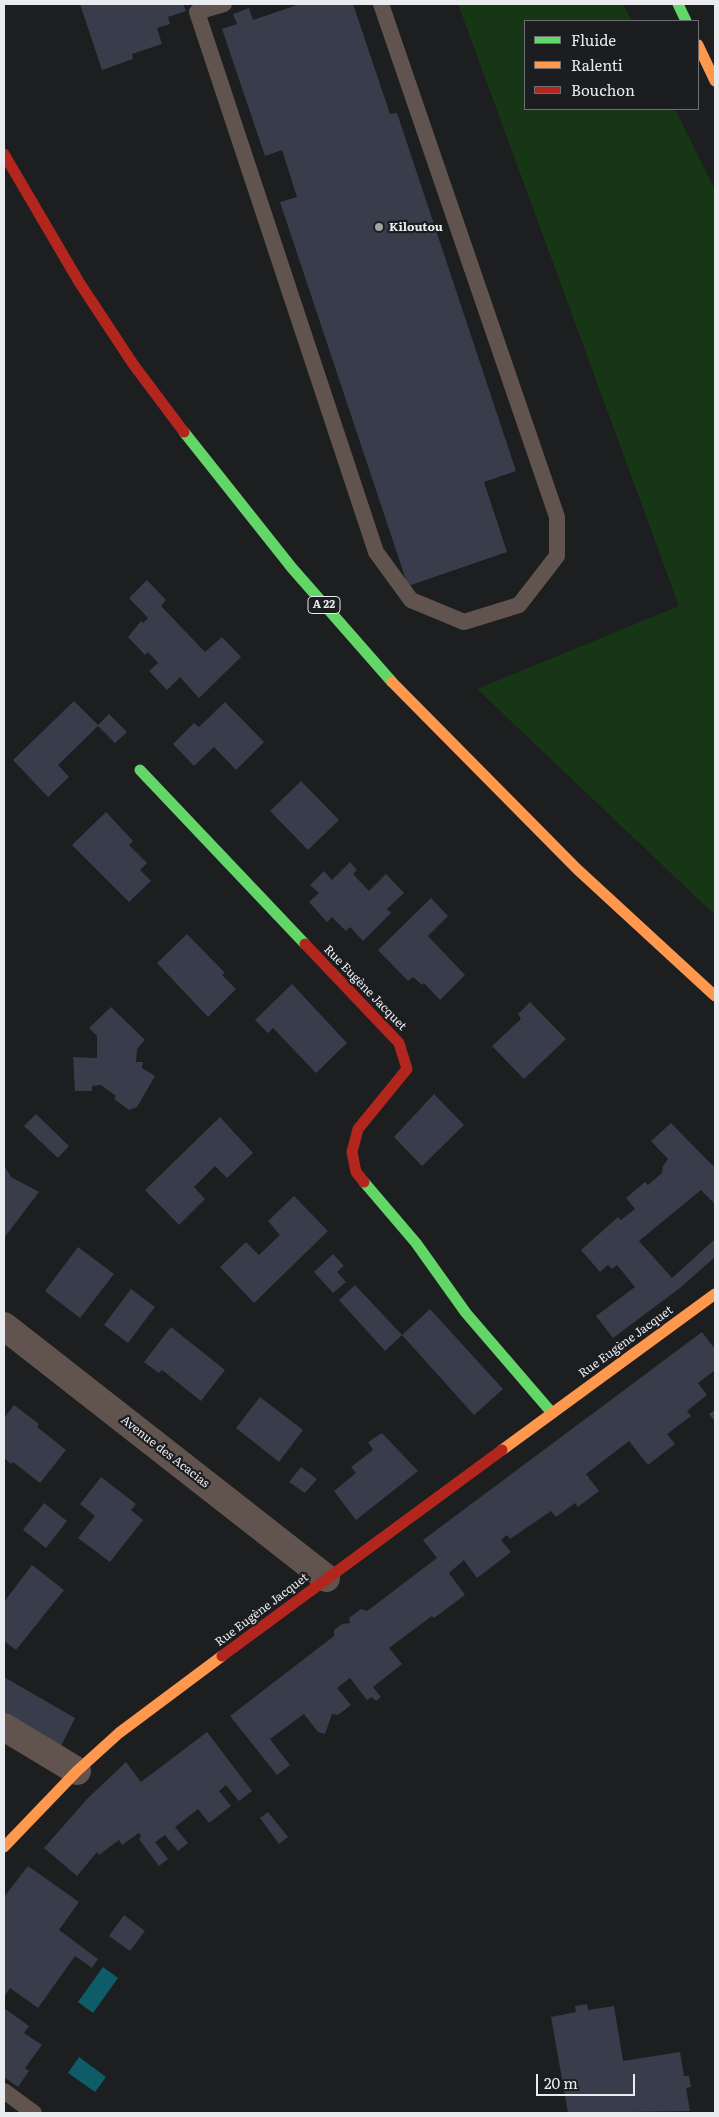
<!DOCTYPE html>
<html>
<head>
<meta charset="utf-8">
<style>
	body { margin:0 }
	#map { position:relative; width:719px; height:2117px; overflow:hidden; background:#1d1e1f; font-family:Literata,serif }
	canvas { display:block }
	.frame { position:absolute; inset:0; border:5px solid #eaebee; pointer-events:none }
	.legend { position:absolute; left:524px; top:20px; width:175px; height:90px; box-sizing:border-box; background:#1c1d20; border:1px solid #6e6f72; margin:0; padding:6px 9px; list-style:none; font-size:15px; color:#eaebee }
	.legend li { display:flex; align-items:center; gap:10px; height:25px }
	.legend b { width:25px; border:1px solid #6e6f72 }
	.scale { position:absolute; left:536px; top:2074px; width:99px; height:22px; box-sizing:border-box; border:2px solid #eaebee; border-top:0; padding-left:6px; font-size:15px; line-height:18px; white-space:nowrap; color:#eaebee; -webkit-text-stroke:4px #1c1d20; paint-order:stroke }
</style>
</head>
<body>
<div id="map">
<canvas width="719" height="2117"></canvas>
<div class="frame"></div>
<ul class="legend">
<li><b style="height:6px;background:#63d668"></b>Fluide</li>
<li><b style="height:6px;background:#ff974d"></b>Ralenti</li>
<li><b style="height:6px;background:#b3261e"></b>Bouchon</li>
</ul>
<div class="scale">20 m</div>
</div>
<script>
const context = document.querySelector('canvas').getContext('2d');
context.lineJoin = 'round';
function fill(path, color) { context.fillStyle = color; context.fill(path, 'evenodd'); }
const poly = rows => new Path2D(rows.map(r => 'M' + r).join(''));
function trace(path, color, width, dash) { context.strokeStyle = color; context.lineWidth = width; context.lineCap = dash ? 'butt' : 'round'; context.setLineDash(dash || []); context.stroke(path); }
function label(font, color, halo, rows, align = 'center') {
  context.font = font + ' Literata,serif'; context.lineWidth = 4.5; context.setLineDash([]); context.textBaseline = 'middle'; context.strokeStyle = halo; context.fillStyle = color; for (const [text, x, y, turn = 0] of rows) {
    context.save(); context.translate(x, y); context.rotate((+turn || 0) * Math.PI / 180); context.textAlign = isNaN(turn) ? turn : align; if (halo) context.strokeText(text, 0, 0); context.fillText(text, 0, 0); context.restore();
  }
}
fill(poly([
	[458,4,623,4,632,21,525,21,525,109,675,109,715,190,715,915,477,689,679,606]
]), '#173615');
fill(poly([
	[103,1967,118,1978,93,2013,78,2002],
	[79,2057,106,2077,95,2092,68,2073]
]), '#0e5c68');
fill(poly([
	[80,4,183,4,186,11,168,17,170,24,157,28,162,44,132,54,133,59,102,70],
	[300,4,353,4,390,114,397,113,516,471,484,482,507,552,408,586,280,202,297,197,282,150,265,156,222,29,237,24,233,14,249,8,253,20],
	[147,580,166,600,161,606,205,652,222,637,241,657,199,698,180,677,167,690,149,671,158,663,148,652,145,655,128,637,141,621,143,623,148,618,129,598],
	[74,701,98,725,109,714,127,732,115,743,98,726,58,765,69,777,48,797,13,760],
	[225,702,264,742,236,770,214,747,194,766,173,744,194,723,199,727],
	[301,781,339,820,308,850,270,811],
	[106,812,133,841,129,845,147,863,140,870,151,881,129,902,72,845],
	[350,862,357,870,353,874,369,891,386,874,404,893,387,909,391,913,363,941,350,927,346,931,332,917,327,922,309,902,319,893,310,885,324,871,332,880],
	[431,898,448,916,428,936,465,975,440,1000,424,983,422,985,413,977,408,981,378,950],
	[187,934,225,973,222,975,236,989,208,1017,157,963],
	[292,984,347,1043,316,1073,273,1028,268,1033,255,1020],
	[530,1002,566,1039,524,1079,492,1046,521,1019,518,1014],
	[111,1007,145,1040,137,1049,136,1062,143,1062,142,1068,155,1076,137,1107,129,1110,114,1099,116,1096,101,1085,92,1086,92,1091,75,1091,73,1057,97,1058,97,1036,89,1028],
	[434,1094,464,1125,422,1166,394,1137],
	[36,1114,69,1146,58,1158,24,1126],
	[220,1117,253,1153,227,1178,215,1166,194,1187,205,1199,179,1225,145,1190],
	[671,1123,715,1168,715,1204,701,1190,639,1241,672,1278,715,1239,715,1257,680,1288,613,1338,596,1316,635,1287,617,1265,612,1269,608,1265,600,1272,581,1250,618,1217,621,1220,635,1209,626,1198,645,1182,648,1185,662,1173,663,1166,668,1159,651,1141],
	[4,1165,11,1177,39,1192,4,1238],
	[294,1196,328,1231,254,1303,220,1267,246,1242,259,1255,280,1235,268,1221],
	[78,1247,114,1274,80,1318,45,1291],
	[333,1254,344,1266,337,1272,346,1282,333,1293,314,1272],
	[355,1285,402,1335,385,1351,339,1300],
	[131,1289,155,1307,128,1343,104,1325],
	[430,1309,503,1389,474,1415,402,1335],
	[171,1327,225,1370,201,1401,162,1370,159,1373,144,1362],
	[702,1332,715,1349,715,1370,698,1383,707,1395,687,1411,691,1416,667,1434,675,1444,648,1465,629,1441,586,1474,599,1491,578,1507,575,1503,556,1517,551,1511,510,1539,507,1535,501,1540,511,1552,477,1578,464,1560,449,1573,465,1595,434,1618,432,1616,389,1648,402,1664,373,1687,381,1697,376,1701,372,1697,367,1700,350,1678,337,1688,351,1705,338,1715,332,1714,325,1734,318,1732,304,1714,270,1739,290,1765,277,1775,230,1716,334,1636,334,1630,342,1624,350,1623,349,1618,361,1609,367,1611,437,1558,423,1540],
	[260,1397,303,1430,279,1462,236,1428],
	[14,1405,39,1424,37,1427,66,1450,40,1483,13,1462,11,1464,4,1458,4,1418],
	[715,1410,715,1422,709,1414],
	[382,1433,418,1471,356,1520,334,1491,356,1473,351,1467,373,1450,368,1442],
	[301,1467,317,1479,305,1493,289,1482],
	[101,1477,136,1504,131,1510,143,1520,110,1562,78,1538,95,1516,80,1504],
	[44,1503,67,1521,46,1548,23,1530],
	[32,1565,64,1590,16,1650,4,1641,4,1602],
	[4,1677,75,1718,60,1748,4,1713],
	[207,1732,252,1791,239,1801,226,1785,219,1791,231,1806,209,1823,198,1809,175,1827,188,1843,178,1851,165,1835,155,1842,168,1859,159,1866,139,1839,141,1836,139,1833,122,1845,119,1840,99,1855,97,1852,77,1876,44,1848,87,1799,126,1762,141,1782],
	[268,1812,288,1837,279,1844,260,1818],
	[28,1866,79,1902,59,1930,98,1959,92,1968,75,1956,38,2008,10,1988,4,1997,4,1897],
	[124,1915,145,1931,130,1951,109,1936],
	[587,2004,588,2010,614,2006,623,2061,680,2052,684,2076,689,2076,691,2087,686,2088,690,2111,568,2113,551,2017,576,2012,575,2006],
	[4,2008,29,2026,24,2033,42,2045,25,2068,29,2071,18,2087,4,2077]
]), '#393c4b');
trace(poly([
	[224,4,197,12,376,552,411,600,464,622,519,605,557,556,557,517,381,4],
	[4,2091,34,2113]
]), '#61534d', 16);
trace(poly([
	[4,1326,326,1578],
	[4,1727,77,1771]
]), '#61534d', 28);
trace(poly([
	[678,4,686,21],
	[184,432,292,568,392,682],
	[140,770,305,944],
	[364,1182,416,1243,466,1313,552,1413]
]), '#63d668', 11);
trace(poly([
	[698,45,715,81],
	[392,682,577,869,715,996],
	[502,1450,715,1294],
	[4,1847,77,1771,119,1733,222,1656]
]), '#ff974d', 11);
trace(poly([
	[4,154,79,282,133,364,184,432],
	[305,944,399,1043,407,1069,358,1129,352,1152,356,1172,364,1182],
	[222,1656,502,1450]
]), '#b3261e', 11);
for (const [x, y, r, color] of [
	[379,227,5,"#a2a3a6"]
]) { const dot = new Path2D(); dot.arc(x, y, r, 0, 2 * Math.PI); context.fillStyle = color; context.fill(dot); trace(dot, '#1c1d20', 2); }
for (const [x, y, w] of [
	[324,605,32]
]) { const box = new Path2D(); box.roundRect(x - w / 2, y - 8.5, w, 17, 4); context.fillStyle = '#1c1d20'; context.fill(box); trace(box, '#eaebee', 1); }
label('bold 11px', '#eaebee', null, [
	["A 22",324,605]
]);
label('bold 12px', '#eaebee', '#1c1d20', [
	["Kiloutou",389,227]
], 'left');
label('12px', '#eaebee', '#1c1d20', [
	["Rue Eugène Jacquet",365,988,46],
	["Rue Eugène Jacquet",626,1342,-36],
	["Avenue des Acacias",165,1452,38],
	["Rue Eugène Jacquet",262,1610,-37]
]);
</script>
</body>
</html>
